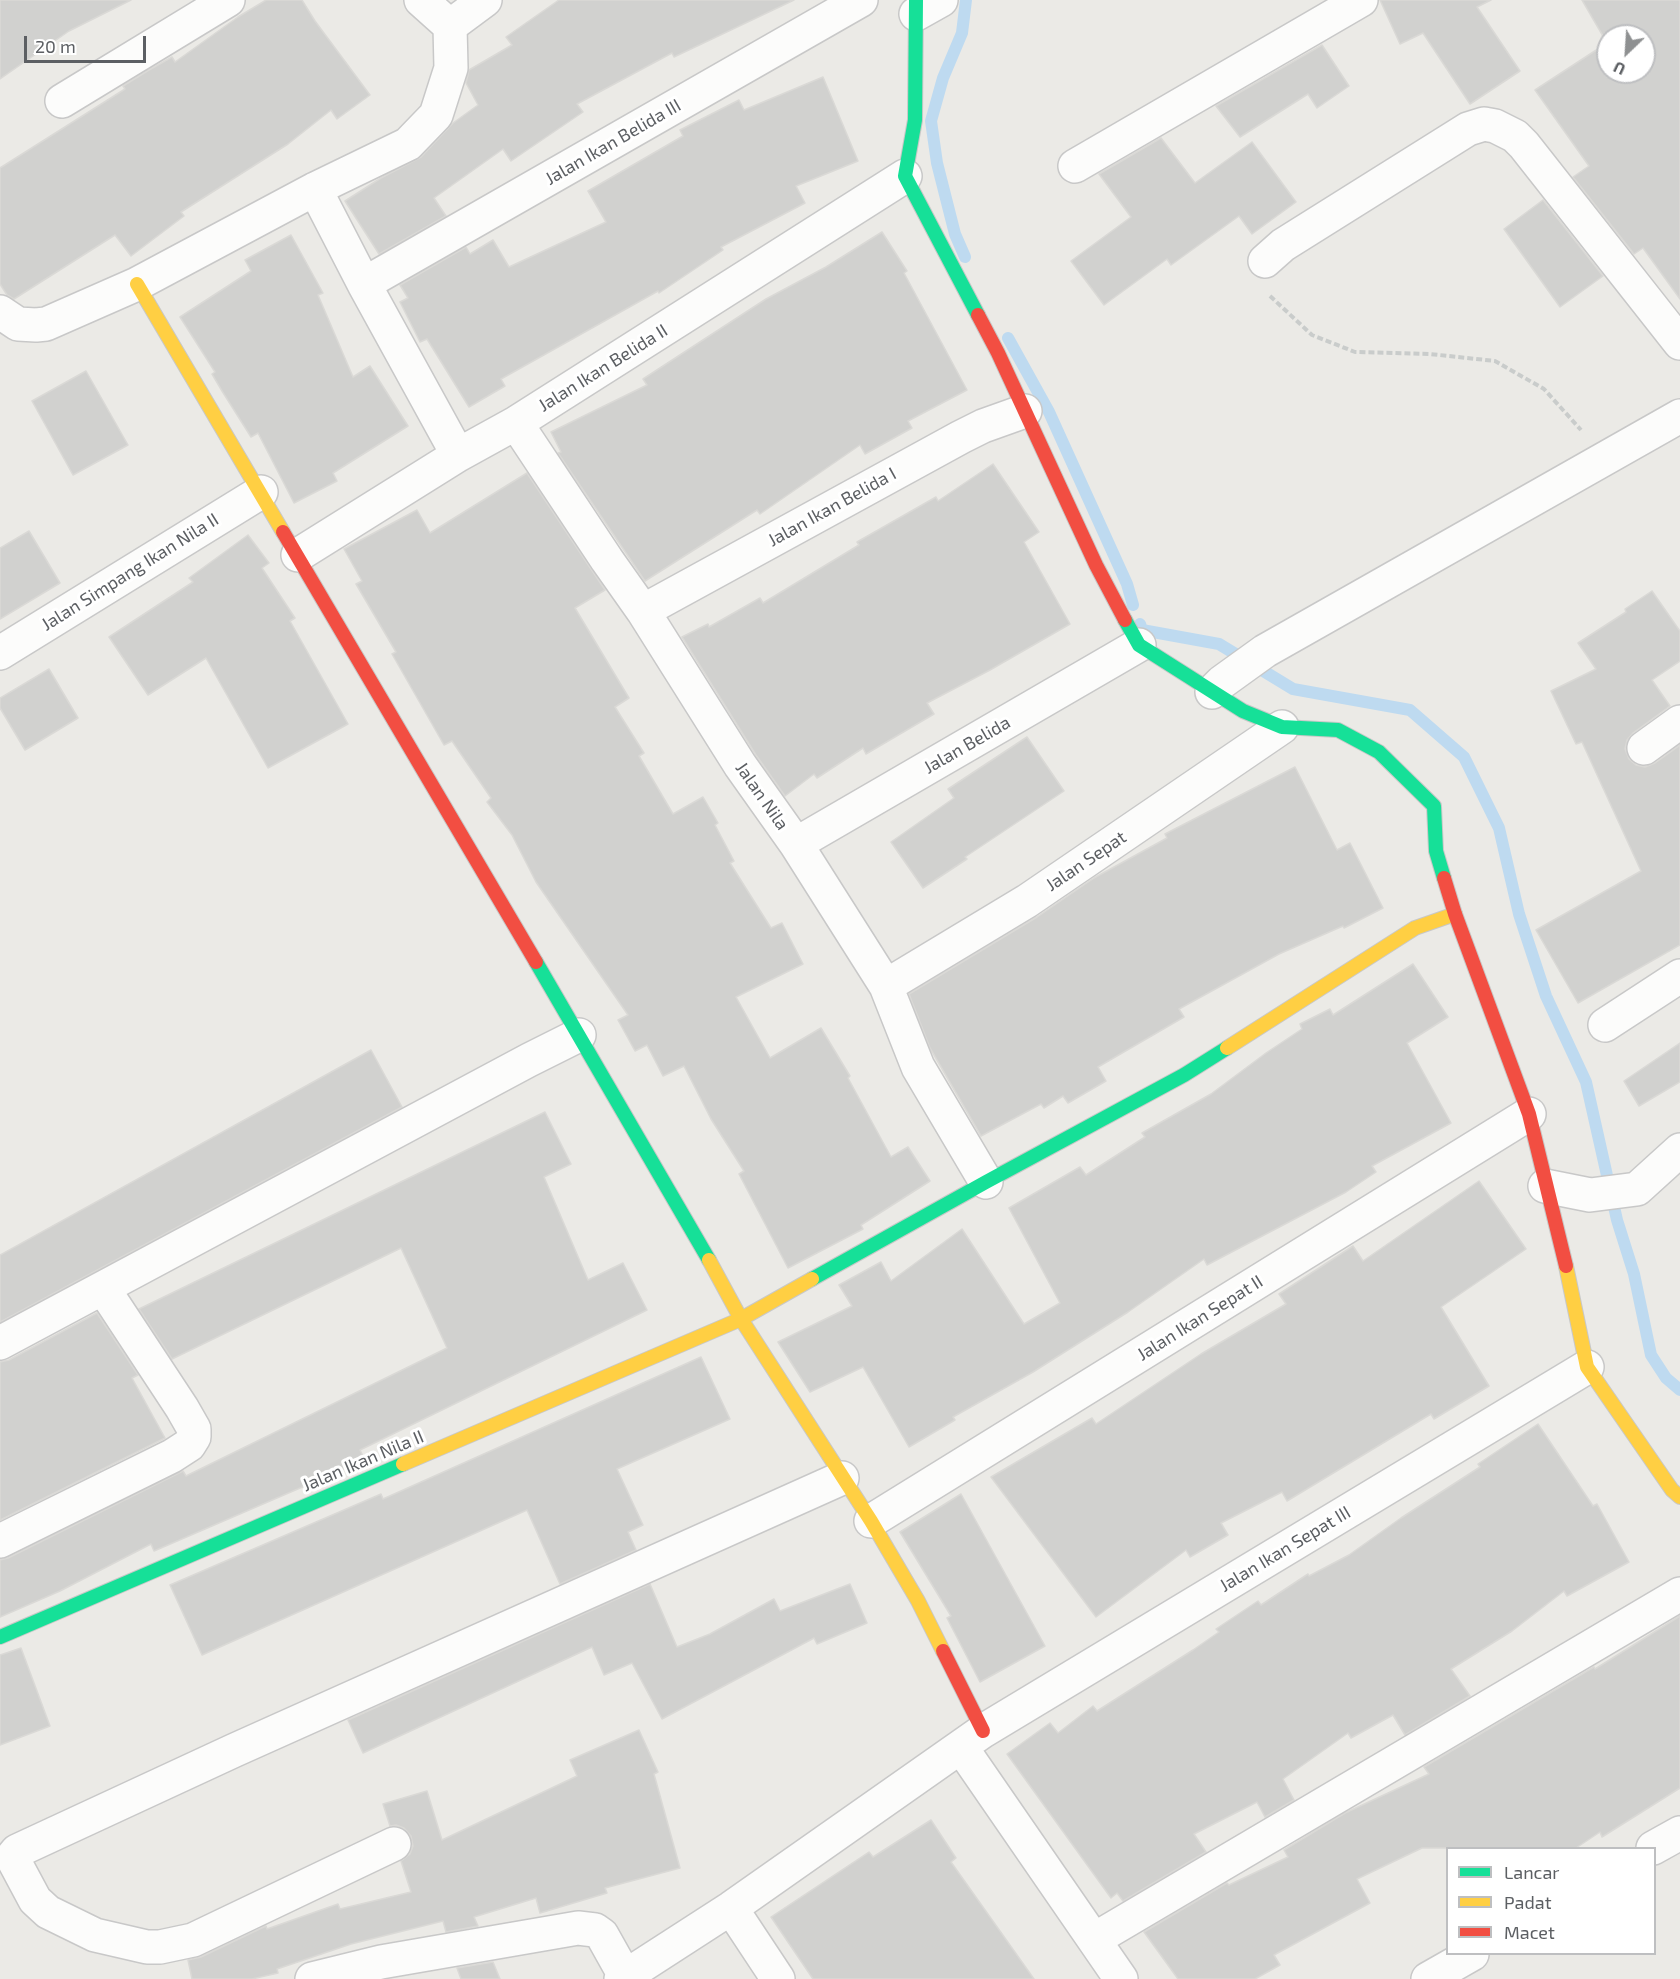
<!DOCTYPE html>
<html>
<head>
<meta charset="utf-8">
<style>
	body { margin:0 }
	#map { position:relative; width:1680px; height:1979px; overflow:hidden; background:#ebeae6; font-family:"Exo 2",sans-serif }
	canvas { display:block }
	.legend { position:absolute; left:1446px; top:1847px; width:210px; height:108px; box-sizing:border-box; background:#fff; border:2px solid #bebfc1; margin:0; padding:8px 10px; list-style:none; font-size:18px; color:#5c5f63 }
	.legend li { display:flex; align-items:center; gap:12px; height:30px }
	.legend b { width:30px; border:2px solid #bebfc1 }
	.north { position:absolute; left:1596px; top:24px; width:60px; height:60px; box-sizing:border-box; background:#fff; border:2px solid #bebfc1; border-radius:50%; rotate:205deg; font-size:16px; font-weight:700; line-height:24px; text-align:center; color:#5c5f63 }
	.north::after { content:''; display:block; margin:auto; width:21px; height:27px; background:#8e9091; clip-path:polygon(50% 0,100% 100%,50% 72%,0 100%) }
	.scale { position:absolute; left:24px; top:36px; width:122px; height:27px; box-sizing:border-box; border:3px solid #5c5f63; border-top:0; padding-left:8px; font-size:18px; line-height:21px; white-space:nowrap; color:#5c5f63; -webkit-text-stroke:4px #fff; paint-order:stroke }
</style>
</head>
<body>
<div id="map">
<canvas width="1680" height="1979"></canvas>
<ul class="legend">
<li><b style="height:8px;background:#16e098"></b>Lancar</li>
<li><b style="height:8px;background:#ffcf43"></b>Padat</li>
<li><b style="height:8px;background:#f24e42"></b>Macet</li>
</ul>
<div class="north">U</div>
<div class="scale">20 m</div>
</div>
<script>
const context = document.querySelector('canvas').getContext('2d');
context.lineJoin = 'round';
const poly = rows => new Path2D(rows.map(r => 'M' + r).join(''));
function trace(path, color, width, dash) { context.strokeStyle = color; context.lineWidth = width; context.lineCap = dash ? 'butt' : 'round'; context.setLineDash(dash || []); context.stroke(path); }
function fill(path, color) { context.fillStyle = color; context.fill(path, 'evenodd'); }
function label(font, color, halo, rows, align = 'center') {
  context.font = font + ' "Exo 2",sans-serif'; context.lineWidth = 6; context.setLineDash([]); context.textBaseline = 'middle'; context.strokeStyle = halo; context.fillStyle = color; for (const [text, x, y, turn = 0] of rows) {
    context.save(); context.translate(x, y); context.rotate((+turn || 0) * Math.PI / 180); context.textAlign = isNaN(turn) ? turn : align; if (halo) context.strokeText(text, 0, 0); context.fillText(text, 0, 0); context.restore();
  }
}
trace(poly([
	[965,257,955,234,937,163,931,121,943,78,962,33,966,0],
	[1008,338,1049,412,1127,584,1133,605],
	[1140,624,1142,630,1219,644,1293,689,1410,710,1464,757,1499,828,1519,914,1546,996,1586,1082,1617,1220,1634,1274,1651,1355,1666,1378,1680,1390]
]), '#bedaf0', 12);
const building = poly([
	[0,0,131,0,69,31,0,79,0,0],
	[266,0,302,0,315,21,370,95,337,119,331,110,288,144,181,212,184,216,131,256,115,235,14,299,7,295,0,284,0,168,125,89,123,86,149,70,172,57,175,62,238,17,266,0],
	[559,0,794,0,674,57,672,53,577,104,583,112,511,161,503,149,434,198,446,216,379,254,345,201,381,178,421,157,453,123,478,105,466,83,469,70,512,45,506,37,559,0],
	[1380,0,1491,0,1477,7,1520,71,1470,104,1423,33,1400,44,1380,0],
	[1582,0,1680,0,1680,299,1643,248,1634,254,1573,177,1589,166,1535,90,1607,43,1582,0],
	[1608,36,1644,36,1644,72,1608,72,1608,36],
	[1322,45,1349,86,1317,108,1308,94,1240,137,1216,106,1322,45],
	[823,77,858,161,796,186,805,203,721,247,723,250,659,293,658,291,501,379,505,386,469,407,427,339,420,342,400,302,408,298,400,285,466,247,470,254,493,240,509,267,606,222,588,191,683,136,680,130,739,100,744,110,823,77],
	[1161,138,1195,183,1252,142,1296,202,1252,234,1239,216,1171,265,1167,259,1104,305,1071,261,1131,217,1099,174,1161,138],
	[1543,200,1603,276,1560,307,1504,229,1543,200],
	[882,232,907,271,904,273,967,390,908,421,912,428,865,454,860,445,760,514,757,510,645,581,558,453,561,452,551,432,647,385,643,379,766,299,826,267,882,232],
	[291,235,323,293,318,295,353,377,370,366,408,426,333,473,337,481,294,503,258,433,251,437,222,391,212,374,215,372,180,317,251,271,245,260,291,235],
	[86,371,128,445,73,475,32,401,86,371],
	[993,464,1039,532,1024,542,1070,624,990,670,927,703,934,714,866,754,863,748,817,778,814,774,785,796,756,755,682,637,708,624,709,627,760,598,763,603,859,545,857,542,936,497,938,501,993,464],
	[527,473,605,590,575,608,629,698,615,707,644,753,639,756,673,814,703,797,718,823,715,825,734,861,730,863,771,928,782,923,803,964,736,997,770,1058,821,1028,850,1076,848,1078,891,1157,908,1147,930,1181,861,1225,863,1229,788,1268,739,1174,744,1171,711,1119,684,1066,663,1076,647,1045,635,1051,618,1020,628,1015,536,882,512,835,487,802,491,798,452,741,444,745,392,654,396,652,356,584,362,581,344,549,417,510,430,533,527,473],
	[29,531,60,583,0,619,0,548,29,531],
	[248,535,269,563,262,568,295,618,290,621,348,724,268,768,206,658,148,695,109,637,193,582,189,578,248,535],
	[1652,591,1680,631,1680,661,1652,680,1670,706,1633,733,1627,740,1625,749,1629,759,1636,765,1645,767,1655,763,1680,745,1680,945,1578,1003,1536,930,1641,871,1582,742,1576,744,1551,691,1596,669,1578,643,1626,612,1625,609,1652,591],
	[49,669,78,718,25,750,0,708,0,698,49,669],
	[1027,737,1064,791,965,857,967,859,923,888,891,842,954,798,948,789,1027,737],
	[1295,767,1337,850,1350,843,1383,908,1344,928,1343,926,1279,954,1179,1009,1184,1017,1098,1067,1106,1081,1068,1103,1063,1096,1044,1108,1041,1104,981,1136,930,1048,909,994,1037,917,1094,878,1167,838,1165,834,1295,767],
	[1413,964,1448,1017,1407,1043,1451,1123,1372,1166,1376,1172,1346,1192,1207,1265,1204,1259,1128,1312,1033,1372,953,1417,955,1420,909,1447,863,1367,810,1392,778,1342,852,1306,839,1285,881,1262,891,1281,962,1229,1024,1324,1060,1303,1009,1208,1080,1167,1086,1175,1145,1137,1142,1133,1211,1094,1266,1053,1302,1029,1300,1024,1330,1009,1333,1015,1413,964],
	[1680,1043,1680,1082,1639,1106,1624,1081,1680,1043],
	[371,1050,402,1107,0,1322,0,1255,371,1050],
	[545,1112,571,1164,544,1177,588,1280,623,1263,647,1310,360,1450,365,1460,154,1551,151,1544,60,1591,0,1617,0,1560,8,1558,183,1471,186,1476,447,1348,401,1248,172,1359,139,1309,545,1112],
	[1479,1181,1526,1249,1441,1307,1489,1386,1434,1419,1431,1414,1287,1501,1282,1492,1221,1523,1228,1535,1190,1557,1186,1550,1096,1617,991,1477,1092,1418,1096,1424,1201,1354,1286,1304,1279,1294,1353,1246,1363,1261,1479,1181],
	[97,1313,138,1375,132,1378,165,1438,0,1520,0,1362,9,1360,97,1313],
	[701,1357,730,1419,617,1469,643,1525,628,1532,636,1550,560,1584,527,1510,202,1655,170,1585,381,1494,383,1499,701,1357],
	[1538,1424,1593,1506,1597,1504,1629,1562,1567,1596,1564,1591,1512,1631,1451,1669,1470,1696,1405,1735,1393,1715,1351,1738,1348,1733,1283,1779,1294,1800,1265,1817,1257,1802,1194,1834,1206,1852,1123,1901,1117,1893,1111,1898,1007,1754,1050,1723,1058,1733,1093,1706,1097,1711,1193,1650,1219,1632,1216,1629,1258,1601,1261,1605,1308,1574,1309,1576,1349,1555,1401,1518,1480,1467,1478,1464,1538,1424],
	[961,1494,1045,1646,980,1682,947,1618,951,1616,900,1532,961,1494],
	[650,1584,677,1647,710,1634,774,1599,780,1611,850,1584,867,1623,817,1644,814,1638,662,1719,632,1663,604,1675,592,1647,363,1753,348,1720,650,1584],
	[1680,1616,1680,1788,1602,1837,1600,1832,1576,1848,1422,1848,1357,1879,1370,1903,1274,1955,1280,1965,1255,1979,1178,1979,1144,1932,1227,1883,1229,1885,1288,1857,1284,1850,1345,1813,1429,1774,1424,1767,1594,1667,1595,1669,1680,1616],
	[21,1648,50,1726,0,1745,0,1655,21,1648],
	[639,1730,658,1772,654,1774,680,1868,605,1888,607,1893,540,1913,536,1898,474,1917,478,1926,446,1932,443,1921,351,1944,277,1969,278,1973,252,1979,192,1979,188,1960,201,1957,266,1926,267,1929,338,1904,340,1909,411,1892,401,1861,410,1854,413,1846,411,1836,404,1828,396,1825,390,1826,383,1804,427,1791,442,1840,577,1776,570,1760,639,1730],
	[931,1820,956,1858,951,1862,1034,1979,813,1979,771,1917,869,1852,873,1857,931,1820],
	[493,1962,500,1979,461,1979,457,1968,493,1962]
]);
fill(building, '#d1d1cf');
trace(building, '#dad9d6', 1.5);
const street = poly([
	[916,14,941,0],
	[450,26,485,0],
	[62,101,228,0],
	[1075,166,1361,0],
	[315,189,364,284,458,455],
	[1265,261,1283,245,1468,129,1484,124,1495,126,1515,136,1524,145,1680,343],
	[364,284,861,0],
	[0,312,18,324,36,325,46,324,137,284,315,189,408,144,436,115,451,68,450,26,421,0],
	[516,423,607,560,643,611,740,765,796,844,886,986,918,1067,986,1182],
	[298,555,458,455,516,423,905,176],
	[643,611,961,437,983,426,1025,411],
	[0,653,261,492],
	[1212,692,1222,682,1265,651,1680,416],
	[1644,748,1680,722],
	[796,844,1139,645],
	[886,986,1027,901,1282,727],
	[1605,1025,1680,976],
	[1545,1186,1590,1195,1637,1189,1680,1150],
	[0,1343,529,1060,579,1035],
	[871,1521,1529,1114],
	[0,1541,172,1456,189,1445,194,1437,194,1429,182,1408,103,1288],
	[961,1747,1121,1979],
	[394,1844,193,1940,160,1947,147,1947,95,1935,48,1912,35,1900,12,1857,17,1851,235,1750,842,1478],
	[1653,1848,1680,1833],
	[731,1908,778,1979],
	[1095,1939,1680,1594],
	[312,1979,381,1962,578,1928,595,1930,602,1935,625,1976],
	[621,1979,731,1908,983,1731,1587,1367],
	[1428,1979,1472,1954]
]);
const fast = poly([
	[916,0,915,120,905,176,978,315],
	[1125,620,1139,645,1243,711,1282,727,1338,730,1379,752,1434,806,1436,851,1444,878],
	[536,962,709,1260],
	[812,1279,986,1182,1184,1075,1227,1048],
	[0,1637,403,1464]
]);
const slow = poly([
	[137,284,283,532],
	[1227,1048,1415,928,1455,914],
	[709,1260,741,1319,871,1521,918,1601,943,1651],
	[1566,1266,1587,1367,1672,1490,1680,1497],
	[403,1464,741,1319,812,1279]
]);
const jam = poly([
	[978,315,998,353,1096,565,1125,620],
	[283,532,536,962],
	[1444,878,1455,914,1529,1114,1566,1266],
	[943,1651,983,1731]
]);
trace(street, '#c8c8c8', 36);
trace(fast, '#c8c8c7', 16);
trace(slow, '#c8c8c7', 16);
trace(jam, '#c8c8c7', 16);
trace(poly([
	[1270,296,1312,335,1355,352,1430,354,1495,361,1544,389,1581,430]
]), '#c9cccb', 4, [6, 3]);
trace(street, '#fcfcfb', 33);
trace(fast, '#16e098', 14);
trace(slow, '#ffcf43', 14);
trace(jam, '#f24e42', 14);
label('18px', '#5c5f63', '#fff', [
	["Jalan Ikan Belida III",613,142,-30],
	["Jalan Ikan Belida II",603,368,-32],
	["Jalan Ikan Belida I",832,507,-29],
	["Jalan Simpang Ikan Nila II",130,572,-32],
	["Jalan Belida",967,745,-30],
	["Jalan Nila",762,796,55],
	["Jalan Sepat",1086,861,-34],
	["Jalan Ikan Sepat II",1200,1318,-32],
	["Jalan Ikan Nila II",363,1461,-23],
	["Jalan Ikan Sepat III",1285,1549,-31]
]);
</script>
</body>
</html>
